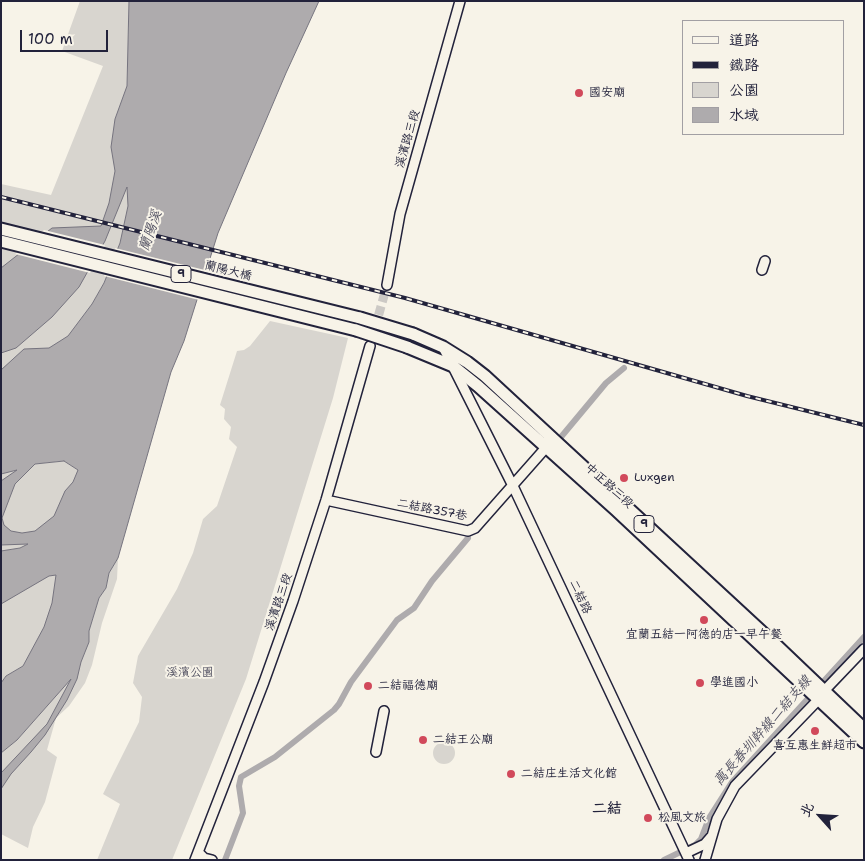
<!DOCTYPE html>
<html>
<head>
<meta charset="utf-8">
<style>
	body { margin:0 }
	#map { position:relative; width:865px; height:861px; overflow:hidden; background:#f7f3e8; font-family:"Shantell Sans","LXGW WenKai TC",sans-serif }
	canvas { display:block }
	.frame { position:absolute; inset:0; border:2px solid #22223b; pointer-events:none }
	.legend { position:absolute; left:682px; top:20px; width:162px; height:115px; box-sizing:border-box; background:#f7f3e8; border:1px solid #a29fa3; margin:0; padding:6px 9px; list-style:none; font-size:15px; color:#22223b }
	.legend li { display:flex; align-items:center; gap:10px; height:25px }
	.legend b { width:25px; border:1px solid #a29fa3 }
	.north { position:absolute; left:795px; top:791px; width:50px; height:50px; -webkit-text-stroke:4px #f7f3e8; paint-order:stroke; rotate:296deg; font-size:14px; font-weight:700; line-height:20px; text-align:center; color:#22223b }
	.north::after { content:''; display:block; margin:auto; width:18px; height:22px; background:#22223b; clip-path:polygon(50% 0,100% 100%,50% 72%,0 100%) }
	.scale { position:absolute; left:20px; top:30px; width:88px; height:22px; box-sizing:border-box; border:2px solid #22223b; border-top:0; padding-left:6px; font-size:15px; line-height:18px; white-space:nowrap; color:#22223b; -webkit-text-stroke:4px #f7f3e8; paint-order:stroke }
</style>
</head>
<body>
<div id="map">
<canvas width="865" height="861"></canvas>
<div class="frame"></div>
<ul class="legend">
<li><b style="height:6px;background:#f7f3e8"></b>道路</li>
<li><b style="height:6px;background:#22223b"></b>鐵路</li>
<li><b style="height:14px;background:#d8d5cf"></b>公園</li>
<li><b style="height:14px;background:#aeabad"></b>水域</li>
</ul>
<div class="north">北</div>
<div class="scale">100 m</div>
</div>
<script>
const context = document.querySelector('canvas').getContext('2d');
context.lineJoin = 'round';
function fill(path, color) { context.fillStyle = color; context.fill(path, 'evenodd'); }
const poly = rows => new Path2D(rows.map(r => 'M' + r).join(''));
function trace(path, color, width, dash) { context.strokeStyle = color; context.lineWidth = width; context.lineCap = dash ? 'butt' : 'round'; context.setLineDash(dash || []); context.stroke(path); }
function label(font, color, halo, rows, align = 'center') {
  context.font = font + ' "Shantell Sans","LXGW WenKai TC",sans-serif'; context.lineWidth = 4; context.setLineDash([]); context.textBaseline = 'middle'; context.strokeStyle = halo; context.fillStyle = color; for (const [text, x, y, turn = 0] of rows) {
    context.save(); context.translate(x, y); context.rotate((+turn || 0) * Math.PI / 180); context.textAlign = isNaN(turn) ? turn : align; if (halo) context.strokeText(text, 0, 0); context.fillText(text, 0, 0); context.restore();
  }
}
fill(poly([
	[80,1,129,1,127,86,132,212,104,283,92,304,70,335,29,369,16,377,1,377,1,184,51,195,103,66,62,51],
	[270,321,348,338,333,398,246,679,172,860,97,860,120,804,103,794,139,722,142,697,133,683,138,656,177,589,193,553,203,519,217,506,237,447,229,439,231,427,224,419,225,409,220,405,237,351,244,350,250,346],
	[64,461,78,470,82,481,57,517,31,543,20,548,1,551,1,474,35,464],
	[51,547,63,603,23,666,6,676,1,683,1,593],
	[118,558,117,579,102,623,92,665,85,683,69,706,56,718,47,750,57,757,45,802,33,827,28,848,1,834,1,753,17,740,72,677,85,652,88,642,89,631,99,598,106,588,109,573],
	'433 753a11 11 0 1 1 22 0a11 11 0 1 1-22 0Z'
]), '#d8d5cf');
const water = poly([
	[129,1,319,1,286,73,218,233,184,341,171,372,118,558,109,573,106,588,99,598,89,631,89,642,81,662,77,679,67,700,45,735,31,752,11,774,1,789,1,773,47,724,71,679,17,740,1,753,1,683,6,676,23,666,44,627,52,603,56,575,49,576,1,604,1,551,20,548,28,544,1,545,1,481,17,470,1,474,1,370,24,349,49,348,68,336,92,304,104,283,120,243,128,206,127,187,105,241,79,287,52,317,16,348,1,353,1,268,52,228,101,226,109,203,115,171,111,147,115,119,127,86,129,1],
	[64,461,78,470,73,482,65,491,54,516,35,531,22,533,11,531,4,525,2,518,15,484,35,464,64,461]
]);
fill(water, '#aeabad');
trace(water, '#76747f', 1);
fill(poly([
	[44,230,105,245,90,273,15,254],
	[115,248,209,271,199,300,104,276]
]), '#f7f3e8');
trace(poly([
	[561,437,606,383,624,368],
	[225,860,243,813,239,786,241,777,275,757,334,710,339,704,351,682,397,620,414,608,432,581,468,538],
	[664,860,695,845,701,839,709,818,732,782,864,637]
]), '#aeabad', 6);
trace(poly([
	[375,328,387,285]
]), '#ccc9c5', 9, [9, 4.5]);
const minor = poly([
	[762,270,765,261],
	[387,285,400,214,460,1],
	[443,347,513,486,689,860],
	[326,500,468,531,475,528,550,443],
	[376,752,384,711],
	[198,852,204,858,212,860],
	[686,853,705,844,711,837],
	[195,860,264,682,293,601,326,500,370,346],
	[705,860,717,819,735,786,819,699,824,691,864,649]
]);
const major = poly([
	[1,229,360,318],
	[1,241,356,330],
	[413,334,443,347,467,362,485,376,775,644,864,729],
	[407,347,453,366,478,386,616,510,864,742]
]);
trace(minor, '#22223b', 12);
trace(major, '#22223b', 15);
trace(minor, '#f7f3e8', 9);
trace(major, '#f7f3e8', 11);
const rail = poly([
	[1,197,405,298,747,396,864,425]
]);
trace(rail, '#22223b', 4);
trace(rail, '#f7f3e8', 2, [5.5]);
const majorBridge = poly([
	[360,318,413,334],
	[356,330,407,347]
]);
trace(majorBridge, '#22223b', 15, []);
trace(majorBridge, '#f7f3e8', 11);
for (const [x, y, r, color] of [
	[579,93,5,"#d1495b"],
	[624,478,5,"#d1495b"],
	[704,620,5,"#d1495b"],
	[700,683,5,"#d1495b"],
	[368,686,5,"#d1495b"],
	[815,731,5,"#d1495b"],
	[423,740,5,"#d1495b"],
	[511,774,5,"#d1495b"],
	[648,818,5,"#d1495b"]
]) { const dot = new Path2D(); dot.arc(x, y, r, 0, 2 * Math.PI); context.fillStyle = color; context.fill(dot); trace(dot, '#f7f3e8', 2); }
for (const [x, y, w] of [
	[181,274,20],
	[644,524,20]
]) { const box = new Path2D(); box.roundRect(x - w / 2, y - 8.5, w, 17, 4); context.fillStyle = '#f7f3e8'; context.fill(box); trace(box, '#22223b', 1); }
label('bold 11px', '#22223b', null, [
	["9",181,274],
	["9",644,524]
]);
label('12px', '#22223b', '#f7f3e8', [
	["國安廟",589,93],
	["Luxgen",634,478],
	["宜蘭五結一阿徳的店一早午餐",704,635,"center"],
	["學進國小",710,683],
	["二結福德廟",378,686],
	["二結王公廟",433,740],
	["喜互惠生鮮超市",815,746,"center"],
	["二結庄生活文化館",521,774],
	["松風文旅",658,818]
], 'left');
label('12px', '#22223b', '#f7f3e8', [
	["溪濱路三段",408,139,-74],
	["蘭陽大橋",228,271,14],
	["中正路三段",609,486,42],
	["二結路357巷",432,510,11],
	["二結路",580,597,65],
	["溪濱路三段",279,602,-71]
]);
label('12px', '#504f60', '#f7f3e8', [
	["溪濱公園",190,673]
]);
label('italic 14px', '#535263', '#f7f3e8', [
	["蘭陽溪",151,231,-71],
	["萬長春圳幹線二結支線",763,731,-49]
]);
label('bold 15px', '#22223b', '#f7f3e8', [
	["二結",607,809]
]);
</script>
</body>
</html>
